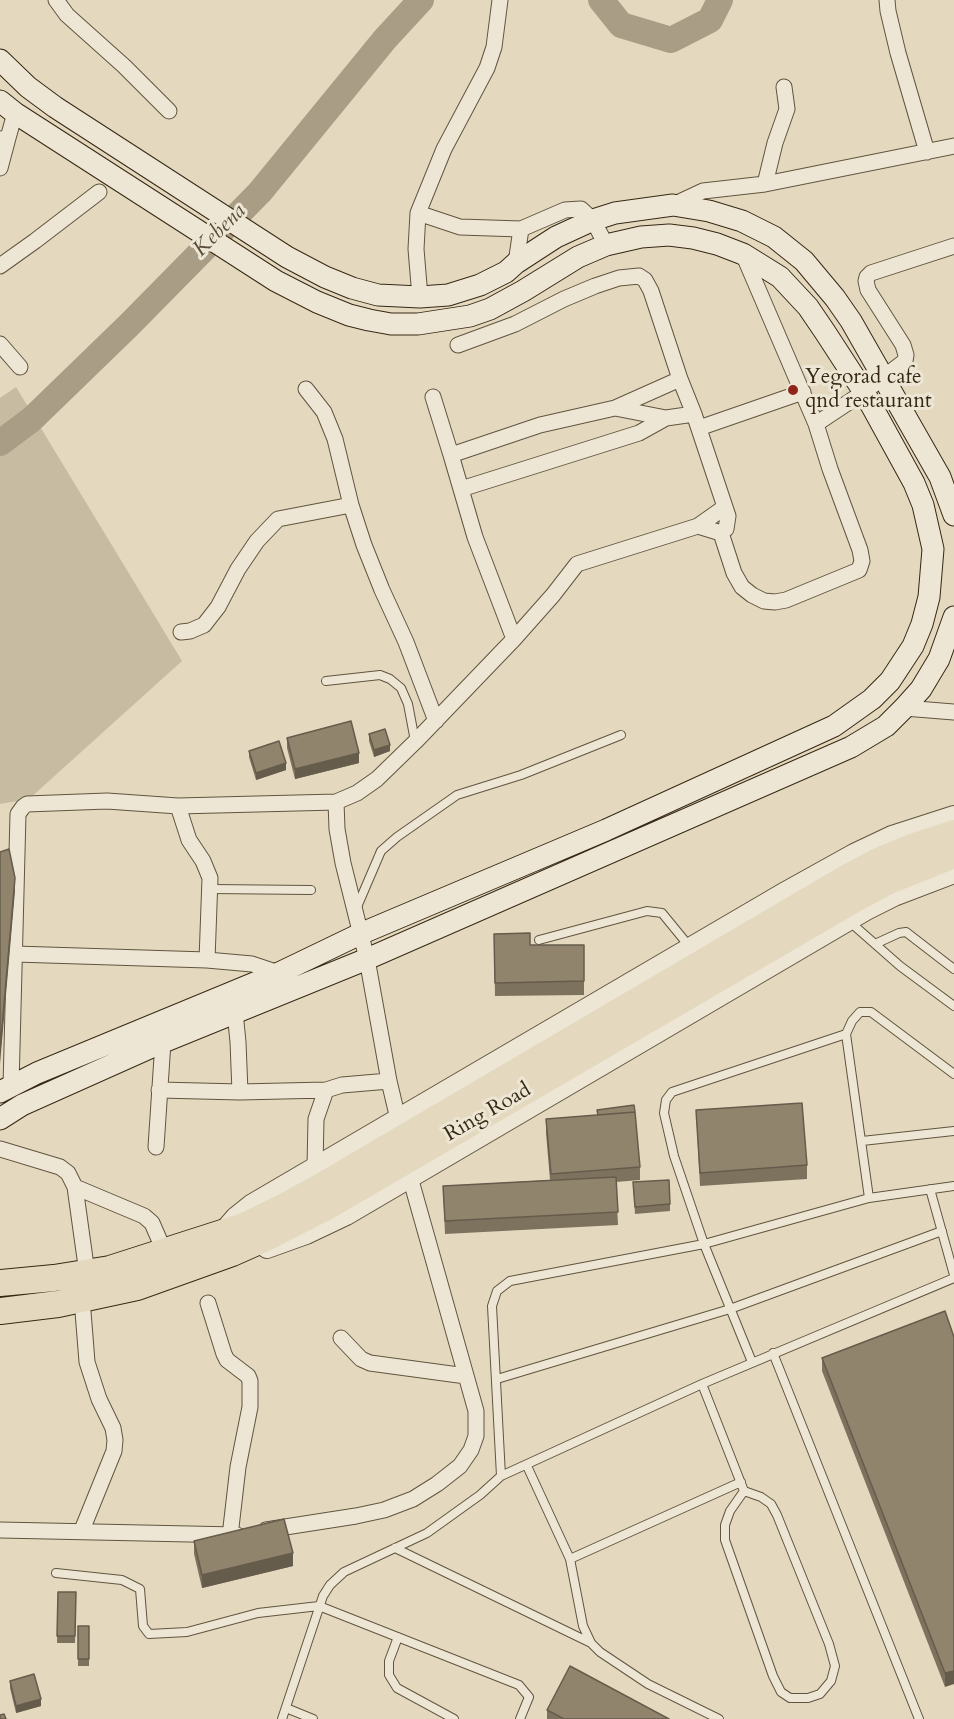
<!DOCTYPE html>
<html>
<head>
<meta charset="utf-8">
<style>
	body { margin:0 }
	canvas { display:block; background:#e4d9bf }
</style>
</head>
<body>
<canvas width="954" height="1719"></canvas>
<script>
const context = document.querySelector('canvas').getContext('2d');
context.lineJoin = 'round';
function fill(path, color) { context.fillStyle = color; context.fill(path, 'evenodd'); }
const poly = rows => new Path2D(rows.map(r => 'M' + r).join(''));
function trace(path, color, width, dash) { context.strokeStyle = color; context.lineWidth = width; context.lineCap = dash ? 'butt' : 'round'; context.setLineDash(dash || []); context.stroke(path); }
function label(font, color, halo, rows, align = 'center') {
  context.font = font + ' Cardo,serif'; context.lineWidth = 6; context.setLineDash([]); context.textBaseline = 'middle'; context.strokeStyle = halo; context.fillStyle = color; for (const [text, x, y, turn = 0] of rows) {
    context.save(); context.translate(x, y); context.rotate((+turn || 0) * Math.PI / 180); context.textAlign = isNaN(turn) ? turn : align; if (halo) context.strokeText(text, 0, 0); context.fillText(text, 0, 0); context.restore();
  }
}
fill(poly([
	[16,387,182,661,29,799,0,804,0,398]
]), '#c7bba2');
trace(poly([
	[601,0,621,25,671,40,710,20,720,0],
	[0,443,32,419,129,325,260,192,385,39,421,0]
]), '#a99d85', 26);
const service = poly([
	[326,681,380,675,390,679,401,688,408,704,415,741],
	[210,889,311,890],
	[357,907,381,851,397,837,457,795,521,775,621,735],
	[850,922,900,966,954,1006],
	[539,940,647,911,662,913,689,946],
	[875,944,899,933,906,932,954,969],
	[862,1141,954,1131],
	[930,1189,954,1275],
	[869,1198,846,1034,852,1021,860,1012,871,1012,954,1074],
	[773,1353,919,1719],
	[752,1362,704,1244,674,1156,664,1113,666,1100,672,1092,846,1034],
	[497,1379,730,1309,942,1231],
	[702,1384,744,1491,761,1497,771,1504,777,1515,829,1644,835,1666,831,1681,820,1694,808,1698,790,1698,781,1692,773,1676,725,1540,725,1525,730,1511,744,1491],
	[527,1466,570,1559,583,1626,591,1643,600,1652,648,1684,719,1719],
	[501,1476,492,1306,497,1291,510,1281,704,1244,869,1198,954,1186],
	[395,1548,591,1643],
	[570,1559,741,1482],
	[56,1573,122,1580,140,1589,143,1626,149,1634,187,1632,258,1613,319,1606,519,1685,529,1697,520,1719],
	[398,1637,389,1661,389,1675,397,1688,454,1719],
	[286,1708,313,1719],
	[282,1719,323,1596,330,1585,344,1572,427,1533,480,1495,501,1476,702,1384,954,1278]
]);
const minor = poly([
	[56,0,67,15,124,66,169,111],
	[887,0,888,11,898,53,927,152],
	[0,139,8,138,15,113],
	[0,168,8,138],
	[765,184,775,143,787,109,784,87],
	[673,205,703,191,765,184,954,146],
	[418,213,460,227,521,229,565,210,581,209,593,220,606,245],
	[743,254,816,424,864,392,905,361,906,355,903,345,868,290,866,281,867,277,871,273,954,246],
	[516,263,521,229],
	[0,266,35,241,99,192],
	[420,297,416,249,418,213,444,149,487,68,494,47,500,0],
	[0,344,20,367],
	[458,345,515,324,564,299,595,286,619,278,639,276,645,280,651,291,680,379,615,408],
	[680,379,694,414],
	[306,389,324,412,335,439,351,505,364,545,382,590,406,642,436,721],
	[433,397,451,455,540,425,615,408,666,418,694,414,728,516,726,529,721,533,698,526],
	[699,428,803,392],
	[451,455,475,537,514,639],
	[461,489,639,433,666,418],
	[721,533,734,573,742,587,752,595,764,601,775,602,786,600,859,570,862,561,860,550,830,469,816,424],
	[181,632,190,631,204,625,218,607,238,569,257,541,278,519,351,505],
	[904,708,954,712],
	[336,802,337,829,343,863,367,959,389,1081,398,1119],
	[178,806,189,840,203,861,210,878,207,960],
	[15,954,207,960,252,964,279,973],
	[235,1012,238,1042,240,1092],
	[11,1086,18,814,23,807,27,804,107,801,178,806,336,802,357,793,377,779,415,742,514,639,553,595,577,564,698,526,725,507],
	[159,1090,240,1092,326,1090,342,1085,389,1081],
	[156,1147,163,1042],
	[0,1149,60,1167,68,1173,75,1187,87,1273],
	[315,1167,316,1119,326,1090],
	[75,1187,144,1216,152,1223,165,1253],
	[82,1299,87,1362,99,1399,113,1428,115,1440,114,1451,82,1530],
	[208,1303,224,1354,227,1360,248,1376,250,1381,250,1407,238,1467,230,1536],
	[341,1338,361,1359,370,1363,466,1376],
	[0,1530,237,1535],
	[266,1530,356,1516,384,1510,413,1499,437,1484,460,1466,471,1450,476,1436,476,1411,410,1177]
]);
const tertiary = poly([
	[223,1232,236,1217,251,1205,784,893,854,854,892,836,954,816],
	[267,1248,306,1234,346,1215,866,910,894,896,954,873]
]);
const secondary = poly([
	[0,60,28,87,55,107,287,257,325,277,352,288,378,295,420,297,448,295,480,285,506,272,516,263,556,237,593,220,615,213,673,205,709,211,742,221,774,237,804,261,835,298,851,321,940,477,954,515],
	[0,101,15,113,276,281,317,302,349,315,369,320,391,324,418,324,470,316,490,309,523,291,578,257,606,245,641,237,669,235,693,238,717,244,743,254,780,277,808,307,825,332,864,392,914,483,923,505,933,549,929,597,922,624,913,646,890,681,872,699,834,726,606,830,360,934,279,973,37,1073,0,1092],
	[0,1119,22,1105,163,1042,367,959,851,747,886,726,904,708,921,689,939,659,954,617]
]);
const trunk = poly([
	[0,1283,54,1278,110,1269,244,1226,281,1208,318,1188,846,878,878,861,914,846,954,833],
	[0,1311,58,1304,137,1287,232,1253,268,1237,325,1208,857,898,887,882,954,855]
]);
trace(service, '#62543e', 10);
trace(minor, '#62543e', 17);
trace(tertiary, '#62543e', 22);
trace(secondary, '#372813', 23);
trace(trunk, '#372813', 28);
trace(service, '#ede6d5', 8);
trace(minor, '#ede6d5', 15);
trace(tertiary, '#ede6d5', 20);
trace(secondary, '#ede6d5', 21);
trace(trunk, '#e4d9bf', 26);
fill(poly([
	[369,734,390,751,374,757,369,741],
	[287,738,359,763,295,779,287,748],
	[249,751,286,770,256,780,249,757],
	[494,934,530,945,584,981,584,995,495,996],
	[696,1110,807,1165,807,1179,700,1186],
	[546,1119,640,1167,640,1180,616,1182,618,1225,445,1234,443,1186,550,1180,546,1133],
	[633,1182,670,1204,670,1211,635,1214],
	[954,1337,945,1687,822,1371,822,1358],
	[194,1541,293,1566,202,1588,194,1554],
	[58,1592,76,1592,75,1643,57,1643],
	[78,1626,89,1626,89,1666,78,1666],
	[10,1681,41,1706,16,1713,10,1688],
	[547,1710,669,1719,547,1719]
]), '#7d725d');
fill(poly([
	[390,745,390,751,374,757,374,750],
	[359,753,359,763,295,779,295,769],
	[286,763,286,770,256,780,256,773],
	[15,878,15,891,0,1064,0,1050],
	[293,1553,293,1566,202,1588,202,1575],
	[954,1671,954,1684,945,1687,945,1673],
	[41,1699,41,1706,16,1713,16,1706]
]), '#665c4c');
const building = poly([
	[351,721,359,753,295,769,287,738,351,721],
	[385,729,390,745,374,750,369,734,385,729],
	[279,741,286,763,256,773,249,751,279,741],
	[9,849,15,878,0,1050,0,852,9,849],
	[530,933,530,945,584,945,584,981,495,983,494,934,530,933],
	[802,1103,807,1165,700,1173,696,1110,802,1103],
	[634,1105,635,1112,598,1115,597,1110,634,1105],
	[635,1112,640,1167,551,1174,546,1119,635,1112],
	[616,1177,618,1212,445,1221,443,1186,616,1177],
	[669,1180,670,1204,635,1207,633,1182,669,1180],
	[945,1311,954,1337,954,1671,945,1673,822,1358,945,1311],
	[284,1519,293,1553,202,1575,194,1541,284,1519],
	[58,1592,76,1592,75,1636,57,1636,58,1592],
	[78,1626,89,1626,89,1659,78,1659,78,1626],
	[570,1666,669,1719,564,1719,547,1710,570,1666],
	[34,1674,41,1699,16,1706,10,1681,34,1674],
	[4,1714,6,1719,0,1719,0,1715,4,1714]
]);
fill(building, '#91846c');
trace(building, '#665c4c', 1.5);
for (const [x, y, r, color] of [
	[793,390,6,"#8f2418"]
]) { const dot = new Path2D(); dot.arc(x, y, r, 0, 2 * Math.PI); context.fillStyle = color; context.fill(dot); trace(dot, '#ede6d5', 2); }
label('21px', '#372813', '#ede6d5', [
	["Yegorad cafe",805,378],
	["qnd restaurant",805,402]
], 'left');
label('21px', '#372813', '#ede6d5', [
	["Ring Road",488,1113,-30]
]);
label('italic 22px', '#594b35', '#ede6d5', [
	["Kebena",220,231,-45]
]);
</script>
</body>
</html>
